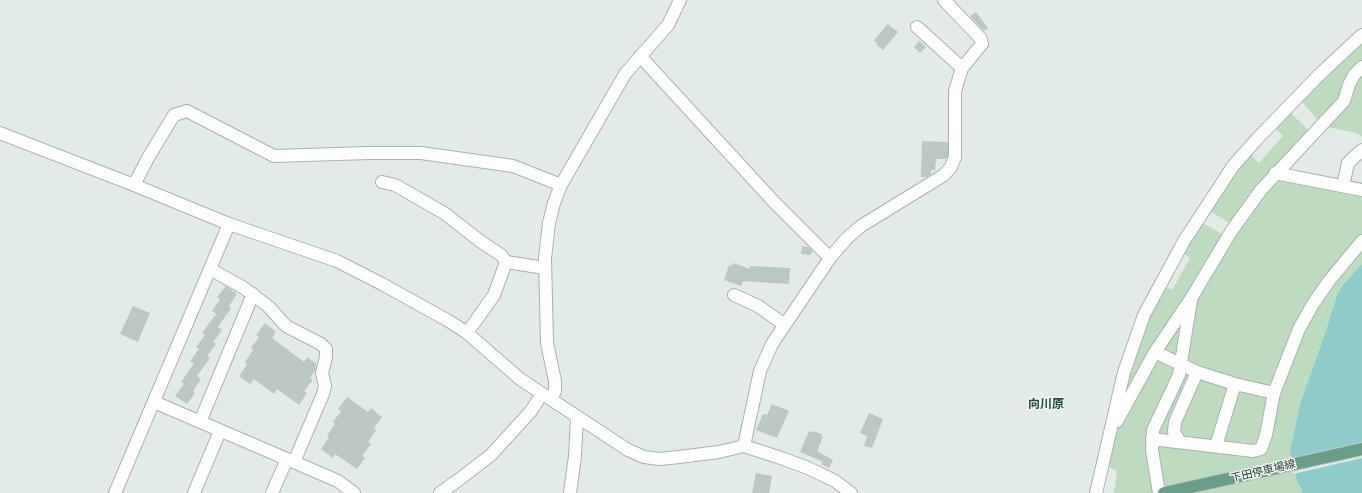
<!DOCTYPE html>
<html>
<head>
<meta charset="utf-8">
<style>
	body { margin:0 }
	canvas { display:block; background:#e2ebe5 }
</style>
</head>
<body>
<canvas width="1362" height="493"></canvas>
<script>
const context = document.querySelector('canvas').getContext('2d');
context.lineJoin = 'round';
function fill(path, color) { context.fillStyle = color; context.fill(path, 'evenodd'); }
const poly = rows => new Path2D(rows.map(r => 'M' + r).join(''));
function trace(path, color, width, dash) { context.strokeStyle = color; context.lineWidth = width; context.lineCap = dash ? 'butt' : 'round'; context.setLineDash(dash || []); context.stroke(path); }
function label(font, color, halo, rows, align = 'center') {
  context.font = font + ' Ubuntu,"Noto Sans JP",sans-serif'; context.lineWidth = 3; context.setLineDash([]); context.textBaseline = 'middle'; context.strokeStyle = halo; context.fillStyle = color; for (const [text, x, y, turn = 0] of rows) {
    context.save(); context.translate(x, y); context.rotate((+turn || 0) * Math.PI / 180); context.textAlign = isNaN(turn) ? turn : align; if (halo) context.strokeText(text, 0, 0); context.fillText(text, 0, 0); context.restore();
  }
}
fill(poly([
	[1360,43,1362,45,1362,137,1357,133,1327,127,1320,122,1301,101],
	[1290,112,1310,132,1283,178,1362,196,1362,264,1343,285,1300,404,1290,451,1297,482,1302,489,1301,493,1114,493,1117,471,1107,466,1128,374,1144,328,1164,286,1172,290,1190,258,1182,252,1201,222,1225,236,1233,225,1208,210,1250,154,1259,163,1283,136,1274,127]
]), '#bcdbbf');
fill(poly([
	[1362,264,1362,493,1301,493,1302,489,1297,482,1290,451,1300,404,1325,334,1337,296,1343,285]
]), '#8dcccb');
fill(poly([
	[1362,442,1362,458,1293,474,1289,459]
]), '#e2ebe5');
fill(poly([
	[976,12,988,28,984,31,970,16],
	[888,24,898,32,883,50,876,44,877,43,874,40],
	[919,41,926,47,920,53,914,47],
	[922,141,948,142,948,156,946,159,936,159,935,170,931,170,931,174,927,177,921,177],
	[802,246,808,247,812,250,811,255,801,254],
	[733,263,750,269,750,266,790,268,789,284,743,281,741,286,724,280,729,265,732,266],
	[226,286,237,294,229,306,231,308,218,327,222,330,213,342,216,344,207,356,210,358,197,376,201,379,193,391,195,393,187,404,175,396,184,384,181,382,194,364,190,361,199,349,196,347,205,335,202,333,216,314,212,311,220,299,217,297],
	[133,306,150,313,138,342,120,334],
	[265,323,276,332,272,338,304,362,307,357,316,364,315,371,310,378,313,380,304,391,307,393,299,405,277,389,274,394,254,379,250,384,239,376,247,364,245,362,253,350,251,348,259,337,256,335],
	[347,397,368,412,371,408,382,417,374,428,376,430,368,442,371,444,362,456,365,458,357,469,335,454,333,458,321,449,329,438,327,436,335,424,333,422,341,411,338,409],
	[772,404,789,411,777,438,756,430,763,414,767,415],
	[869,413,883,419,872,448,864,446,867,436,860,433],
	[809,431,813,433,813,431,822,434,821,436,823,437,817,451,833,460,829,468,821,464,823,462,800,452],
	[756,473,772,476,769,493,752,493]
]), '#bac8c1');
const minor = poly([
	[944,0,981,39,982,44,962,68],
	[640,56,774,202,830,258],
	[0,133,134,185,229,224,337,261,382,284,447,320,466,332,520,379,628,450,644,457,660,459,679,457,719,452,744,446,781,458,808,468,835,481,851,493],
	[1275,173,1362,190],
	[382,182,395,185,444,213,480,241,501,255,506,262,545,268],
	[134,185,148,158,174,115,187,111,274,156,369,153,421,153,513,166,561,185],
	[1343,186,1348,163,1362,150],
	[210,269,244,288,269,307,286,326,321,344,326,349,326,357,322,373,325,386,323,394,294,462],
	[734,295,758,306,785,325],
	[467,333,494,295,506,262],
	[1155,352,1197,372,1235,384,1274,393],
	[551,399,555,391,555,381,547,343,545,258,549,223,554,203,561,185,625,74,668,25,680,0],
	[154,402,338,481,354,493],
	[1117,421,1155,352,1192,297,1232,230,1261,190,1344,101,1349,85,1354,75,1362,67],
	[200,422,253,294],
	[1152,439,1253,451,1261,449,1266,435,1274,393,1299,329,1313,304,1329,281,1362,241],
	[1180,442,1174,432,1175,422,1197,372],
	[744,446,760,371,772,344,830,258,847,238,861,226,944,175,951,167,955,157,955,91,962,68,917,27],
	[1216,446,1235,384],
	[115,493,229,224],
	[194,493,220,431],
	[272,493,287,459],
	[440,493,457,481,491,455,531,411,542,394],
	[570,493,575,456,577,417],
	[1096,493,1124,372,1144,315,1184,241,1233,166,1257,139,1319,75,1362,35],
	[1159,493,1152,450,1153,430,1179,375,1191,300]
]);
const major = poly([
	[1164,493,1362,449]
]);
trace(minor, '#a5b3ab', 14);
trace(major, '#c1c8c5', 14);
trace(minor, '#fff', 12);
trace(major, '#699d87', 12);
label('11px', '#233b30', '#f2f8f4', [
	["下田停車場線",1263,471,-13]
]);
label('bold 12px', '#204b3a', '#f2f8f4', [
	["向川原",1046,404]
]);
</script>
</body>
</html>
